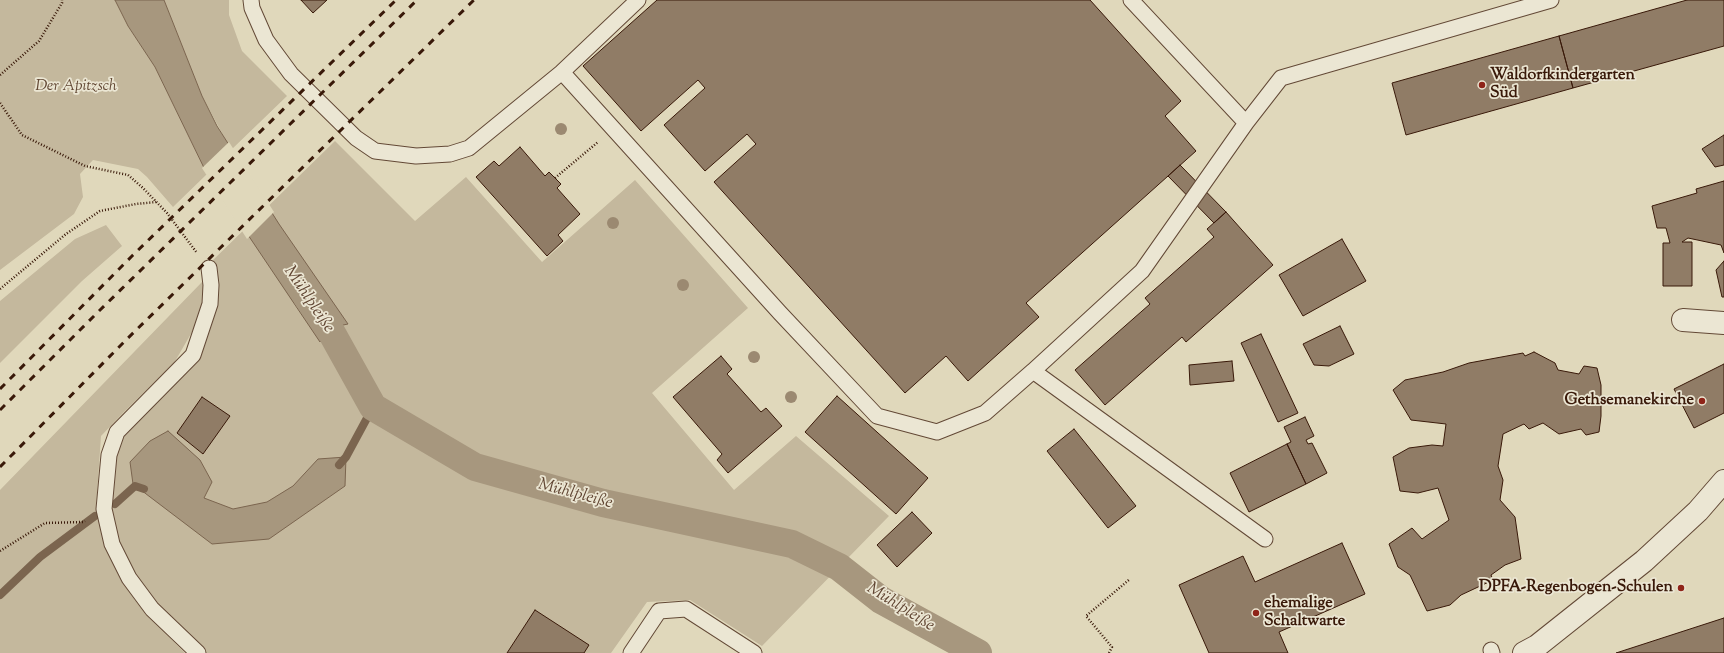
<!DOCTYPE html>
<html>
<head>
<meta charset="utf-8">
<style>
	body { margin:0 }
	canvas { display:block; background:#e0d8bb }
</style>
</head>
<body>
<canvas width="1724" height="653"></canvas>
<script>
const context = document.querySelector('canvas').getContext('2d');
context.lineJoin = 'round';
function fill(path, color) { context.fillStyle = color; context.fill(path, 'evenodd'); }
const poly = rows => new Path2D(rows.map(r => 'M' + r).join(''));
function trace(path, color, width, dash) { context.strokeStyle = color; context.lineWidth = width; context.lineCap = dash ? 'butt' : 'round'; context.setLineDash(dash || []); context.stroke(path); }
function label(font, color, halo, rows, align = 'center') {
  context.font = font + ' "Sorts Mill Goudy",serif'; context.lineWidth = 3.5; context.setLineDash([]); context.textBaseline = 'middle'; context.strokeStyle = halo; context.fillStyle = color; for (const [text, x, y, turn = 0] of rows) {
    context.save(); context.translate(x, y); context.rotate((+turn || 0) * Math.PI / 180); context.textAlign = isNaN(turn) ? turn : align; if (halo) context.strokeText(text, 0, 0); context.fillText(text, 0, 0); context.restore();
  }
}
fill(poly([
	[0,0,115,0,128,26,155,67,207,174,173,207,147,177,138,169,93,160,80,174,83,197,74,214,0,270],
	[164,0,229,0,229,15,242,51,287,96,231,150,202,96],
	[335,141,415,221,466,177,542,262,635,180,748,308,652,393,734,490,796,436,889,516,762,646,690,600,647,602,611,653,198,653,152,609,112,544,109,455,117,432,193,355,211,262],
	[106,225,122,246,82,281,0,363,0,301,75,239],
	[202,282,205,287,203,304,192,332,174,363,124,412,101,436,96,509,105,546,122,582,146,615,185,653,0,653,0,490]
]), '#c4b89d');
const water = poly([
	[115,0,164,0,202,96,217,126,279,224,348,324,329,328,320,342,207,174,155,67,128,26,115,0],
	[168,431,200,460,212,482,204,498,233,509,267,502,293,486,318,459,346,457,345,486,269,539,212,544,133,484,130,462,150,441,168,431]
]);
fill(water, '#a7977e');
trace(water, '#7b654f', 1);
fill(poly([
	[229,142,274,212,247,239,202,168]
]), '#e0d8bb');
trace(poly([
	[339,465,346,457,373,407],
	[115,504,135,486,144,489],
	[0,595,40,557,95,516]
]), '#7b654f', 8);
trace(poly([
	[307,297,329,328,373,407,475,467,603,503,792,544,839,567,881,600,978,653]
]), '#a7977e', 28);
const building = poly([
	[301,0,327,0,313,13,301,0],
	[657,0,1090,0,1181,101,1165,116,1196,151,1026,303,1039,317,968,381,946,356,905,393,714,182,756,144,747,134,705,171,664,125,705,88,698,80,641,131,583,66,657,0],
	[1687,0,1724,0,1724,46,1573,88,1559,36,1687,0],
	[1559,36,1573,88,1406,135,1392,83,1559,36],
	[1724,135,1724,165,1715,167,1702,149,1724,135],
	[520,147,545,176,549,172,561,184,557,188,580,214,558,235,563,241,547,256,476,177,494,161,499,166,520,147],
	[1180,165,1226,212,1214,223,1168,176,1180,165],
	[1724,181,1724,253,1721,245,1688,238,1682,242,1692,242,1692,286,1663,286,1663,243,1670,243,1666,228,1657,228,1652,206,1697,193,1696,189,1724,181],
	[1226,212,1273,265,1186,342,1182,337,1105,405,1075,370,1150,304,1145,298,1214,237,1207,229,1226,212],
	[1342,239,1366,281,1303,316,1279,275,1342,239],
	[1724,261,1724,297,1722,297,1716,270,1724,261],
	[1340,326,1354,354,1329,366,1314,365,1303,344,1340,326],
	[1261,334,1298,413,1278,422,1241,343,1261,334],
	[1534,352,1555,363,1558,370,1579,374,1584,366,1597,368,1601,385,1601,416,1599,432,1586,435,1581,429,1559,434,1543,423,1529,429,1524,424,1503,434,1498,466,1503,480,1500,500,1515,517,1521,559,1505,565,1491,575,1493,580,1461,595,1450,605,1427,611,1410,575,1398,567,1389,544,1412,528,1422,539,1449,520,1438,488,1418,493,1400,491,1393,457,1409,448,1432,445,1443,446,1446,424,1411,420,1393,390,1405,380,1443,372,1469,363,1523,353,1525,356,1534,352],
	[721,356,732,369,727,374,761,412,766,408,782,426,728,473,717,460,722,454,673,397,721,356],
	[1232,361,1234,381,1190,385,1189,365,1232,361],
	[1724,364,1724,413,1694,428,1674,389,1724,364],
	[837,396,928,478,896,514,805,432,837,396],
	[202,397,230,416,203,454,177,433,202,397],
	[1305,417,1314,436,1306,440,1308,444,1312,443,1327,473,1306,484,1287,444,1291,442,1284,427,1305,417],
	[1074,429,1136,506,1108,528,1047,451,1074,429],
	[1287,444,1306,484,1249,512,1230,473,1287,444],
	[912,512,932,533,897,567,877,545,912,512],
	[1342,543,1365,594,1279,632,1288,653,1209,653,1179,585,1243,556,1255,582,1342,543],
	[535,610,589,645,584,653,507,653,535,610],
	[1724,618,1724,653,1616,653,1724,618]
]);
fill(building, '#907c66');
trace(building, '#391909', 1);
const service = poly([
	[251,0,252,8,266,40,291,74,356,138,375,151,416,156,450,154,469,148,562,72,780,313,877,416,937,432,985,413,1033,371,1142,271,1246,123,1281,78,1551,0],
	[1131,0,1246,123],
	[562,72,638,0],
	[1033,371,1265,539],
	[1491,650,1492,653],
	[198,653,152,609,129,578,112,544,104,509,109,455,117,432,193,355,210,304,211,285,209,268],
	[631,653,659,611,686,609,754,653]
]);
const minor = poly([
	[1683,320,1724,323],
	[1524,653,1537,646,1644,561,1698,511,1724,481]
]);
trace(service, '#634936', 17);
trace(minor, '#634936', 24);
trace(poly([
	[0,75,39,41,62,3,62,0],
	[0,103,22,135,85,166,128,175,143,188,167,213,197,253],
	[555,178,598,142],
	[0,289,66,234,100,211,136,204,156,202],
	[0,551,45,523,83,522,85,521],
	[1109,653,1112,647,1086,616,1130,579]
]), '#391909', 2.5, [1, 2]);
trace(service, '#ebe6d3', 15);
trace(minor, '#ebe6d3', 22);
trace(poly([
	[0,389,132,256,396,0],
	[0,410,98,312,417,0],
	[0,467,127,339,474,0]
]), '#391909', 3, [7, 7]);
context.fillStyle = '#9b8971';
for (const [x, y] of [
	[561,129],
	[613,223],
	[683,285],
	[754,357],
	[791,397]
]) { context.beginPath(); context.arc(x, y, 6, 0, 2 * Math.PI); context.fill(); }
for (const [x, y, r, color] of [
	[1482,85,4,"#8f2418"],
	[1702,401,4,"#8f2418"],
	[1681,588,4,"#8f2418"],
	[1256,613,4,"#8f2418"]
]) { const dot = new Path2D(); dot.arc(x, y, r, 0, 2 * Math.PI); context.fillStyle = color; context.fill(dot); trace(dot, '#ebe6d3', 1.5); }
label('bold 16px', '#391909', '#ebe6d3', [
	["Waldorfkindergarten",1490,76],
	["Süd",1490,94],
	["Gethsemanekirche",1694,401,"right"],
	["DPFA-Regenbogen-Schulen",1673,588,"right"],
	["ehemalige",1264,604],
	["Schaltwarte",1264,622]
], 'left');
label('italic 16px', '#634935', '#ebe6d3', [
	["Der Apitzsch",76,87]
]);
label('italic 17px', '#604532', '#ebe6d3', [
	["Mühlpleiße",308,300,56],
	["Mühlpleiße",575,495,15],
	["Mühlpleiße",900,608,32]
]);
</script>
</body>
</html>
